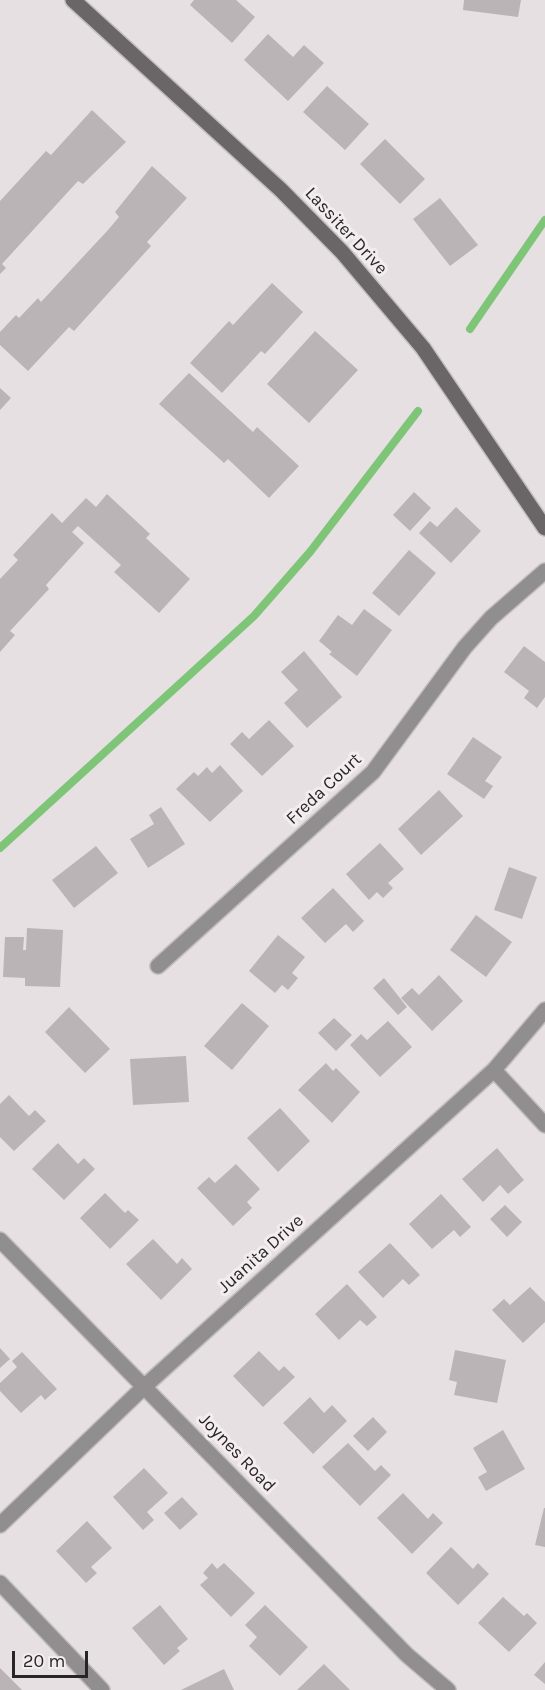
<!DOCTYPE html>
<html>
<head>
<meta charset="utf-8">
<style>
	body { margin:0 }
	#map { position:relative; width:545px; height:1690px; overflow:hidden; background:#e6e0e3; font-family:Karla,sans-serif }
	canvas { display:block }
	.scale { position:absolute; left:12px; top:1651px; width:76px; height:27px; box-sizing:border-box; border:3px solid #282526; border-top:0; padding-left:8px; font-size:18px; line-height:21px; white-space:nowrap; color:#282526; -webkit-text-stroke:4px #f3edf0; paint-order:stroke }
</style>
</head>
<body>
<div id="map">
<canvas width="545" height="1690"></canvas>
<div class="scale">20 m</div>
</div>
<script>
const context = document.querySelector('canvas').getContext('2d');
context.lineJoin = 'round';
const poly = rows => new Path2D(rows.map(r => 'M' + r).join(''));
function trace(path, color, width, dash) { context.strokeStyle = color; context.lineWidth = width; context.lineCap = dash ? 'butt' : 'round'; context.setLineDash(dash || []); context.stroke(path); }
function fill(path, color) { context.fillStyle = color; context.fill(path, 'evenodd'); }
function label(font, color, halo, rows, align = 'center') {
  context.font = font + ' Karla,sans-serif'; context.lineWidth = 6; context.setLineDash([]); context.textBaseline = 'middle'; context.strokeStyle = halo; context.fillStyle = color; for (const [text, x, y, turn = 0] of rows) {
    context.save(); context.translate(x, y); context.rotate((+turn || 0) * Math.PI / 180); context.textAlign = isNaN(turn) ? turn : align; if (halo) context.strokeText(text, 0, 0); context.fillText(text, 0, 0); context.restore();
  }
}
trace(poly([
	[470,329,545,220],
	[0,848,254,616,310,552,418,411]
]), '#7fc578', 8);
fill(poly([
	[194,0,236,0,255,17,232,43,190,5],
	[464,0,521,0,518,17,463,10],
	[268,34,293,57,304,45,324,63,288,101,244,60],
	[327,86,369,124,345,150,303,112],
	[92,110,126,142,83,184,78,181,2,264,6,268,0,274,0,201,46,151,51,155],
	[385,139,425,179,400,204,360,164],
	[152,166,187,198,147,242,151,246,74,331,69,327,28,371,0,345,0,332,16,315,19,318,38,298,41,302,108,230,119,217,115,212],
	[440,198,478,245,450,266,413,219],
	[272,283,303,312,265,354,261,351,222,393,190,363,229,321,233,325],
	[315,331,358,370,309,423,267,384],
	[189,373,253,432,257,427,299,466,269,498,228,459,224,463,159,404],
	[0,388,11,398,0,410],
	[414,492,431,508,410,531,393,515],
	[107,494,150,534,146,538,190,579,159,613,114,572,121,565,78,526,72,532,84,543,46,585,49,589,10,631,15,635,0,652,0,579,18,560,13,555,52,513,62,523,86,498,96,507],
	[456,507,481,531,451,563,419,533,430,521,437,527],
	[409,550,436,573,399,616,372,593],
	[364,609,392,630,357,676,329,654,332,652,319,641,338,615,352,625],
	[524,646,545,662,545,697,537,708,524,698,529,691,504,672],
	[304,651,342,697,307,728,284,703,298,690,281,672],
	[269,720,294,746,262,776,230,744,242,732,249,739],
	[473,737,502,757,485,781,493,786,484,799,447,774],
	[220,765,243,791,210,822,176,789,194,772,198,776,207,767,212,773],
	[439,790,463,816,421,855,398,829],
	[161,807,185,844,148,868,130,839,154,824,149,815],
	[380,843,404,869,388,883,393,888,383,898,377,892,369,900,346,874],
	[96,846,118,873,74,908,52,880],
	[509,867,537,877,522,919,494,910],
	[333,888,364,921,353,932,346,924,325,943,301,918],
	[476,915,512,942,486,977,450,950],
	[27,928,63,930,60,987,25,986,25,978,3,977,5,937,24,937,23,950,26,950],
	[278,935,305,957,292,973,298,978,288,990,282,985,275,993,249,971],
	[439,975,463,1001,432,1031,401,998,412,988,419,995],
	[384,978,407,1007,398,1015,373,988],
	[242,1003,269,1026,232,1070,204,1046],
	[69,1007,110,1049,85,1073,45,1032],
	[334,1018,352,1035,336,1051,318,1033],
	[388,1021,412,1047,380,1077,350,1045,361,1034,367,1040],
	[186,1056,189,1102,133,1105,130,1059],
	[326,1063,333,1071,336,1068,360,1092,332,1123,298,1090],
	[9,1095,29,1116,35,1110,46,1121,14,1151,0,1137,0,1104],
	[280,1108,310,1141,278,1172,247,1138],
	[58,1143,78,1164,84,1158,95,1169,64,1200,32,1169],
	[497,1148,524,1180,508,1194,500,1185,483,1202,462,1179],
	[236,1164,260,1189,247,1202,252,1208,233,1226,197,1188,209,1177,215,1183],
	[105,1193,125,1213,128,1210,139,1220,110,1249,80,1218],
	[441,1194,471,1227,460,1237,454,1230,432,1249,409,1224],
	[505,1205,522,1222,507,1237,490,1219],
	[153,1239,177,1264,182,1258,192,1269,161,1300,126,1264],
	[390,1243,420,1275,409,1285,403,1279,383,1298,358,1272],
	[347,1284,377,1317,367,1326,360,1320,339,1340,315,1314],
	[530,1287,545,1302,545,1322,523,1343,492,1310,504,1299,510,1305],
	[0,1348,10,1359,0,1368],
	[455,1350,506,1360,497,1403,454,1395,457,1382,449,1380],
	[259,1351,279,1371,284,1366,295,1377,263,1407,233,1376],
	[22,1352,57,1389,45,1400,41,1395,21,1413,0,1391,0,1383,17,1367,12,1361],
	[310,1397,324,1413,332,1405,347,1421,313,1454,283,1423],
	[373,1417,387,1432,368,1451,353,1436],
	[503,1430,525,1469,486,1491,478,1477,487,1472,473,1448],
	[348,1443,375,1471,381,1465,391,1475,360,1506,322,1467],
	[144,1468,168,1493,147,1512,154,1520,143,1530,113,1497],
	[403,1493,428,1519,433,1513,443,1523,412,1554,377,1518],
	[182,1497,198,1514,180,1530,164,1513],
	[544,1508,545,1508,545,1547,535,1545],
	[87,1521,112,1548,91,1567,97,1573,86,1583,56,1551],
	[451,1547,473,1569,478,1563,489,1574,458,1605,426,1573],
	[212,1563,217,1569,224,1563,255,1593,231,1617,200,1585,208,1578,203,1573],
	[503,1597,524,1616,527,1613,537,1623,509,1652,478,1623],
	[160,1605,188,1639,177,1648,180,1651,164,1665,132,1628],
	[265,1605,308,1647,280,1676,249,1646,257,1637,245,1625],
	[545,1662,545,1684,534,1675],
	[324,1664,350,1690,297,1690],
	[0,1668,22,1690,0,1690],
	[224,1669,234,1690,181,1690]
]), '#bab4b7');
const street = poly([
	[158,966,373,772,465,647,491,618,545,571],
	[494,1070,545,1125],
	[0,1240,407,1655,448,1690],
	[0,1525,145,1386,494,1070,545,1010],
	[0,1583,102,1690]
]);
const secondary = poly([
	[73,0,281,190,342,252,423,348,545,528]
]);
trace(street, '#c4bec1', 18);
trace(secondary, '#c4bec1', 18);
trace(street, '#918e8f', 15);
trace(secondary, '#6a6668', 15);
label('18px', '#282526', '#f3edf0', [
	["Lassiter Drive",346,231,47],
	["Freda Court",324,789,-43],
	["Juanita Drive",261,1254,-42],
	["Joynes Road",237,1453,46]
]);
</script>
</body>
</html>
